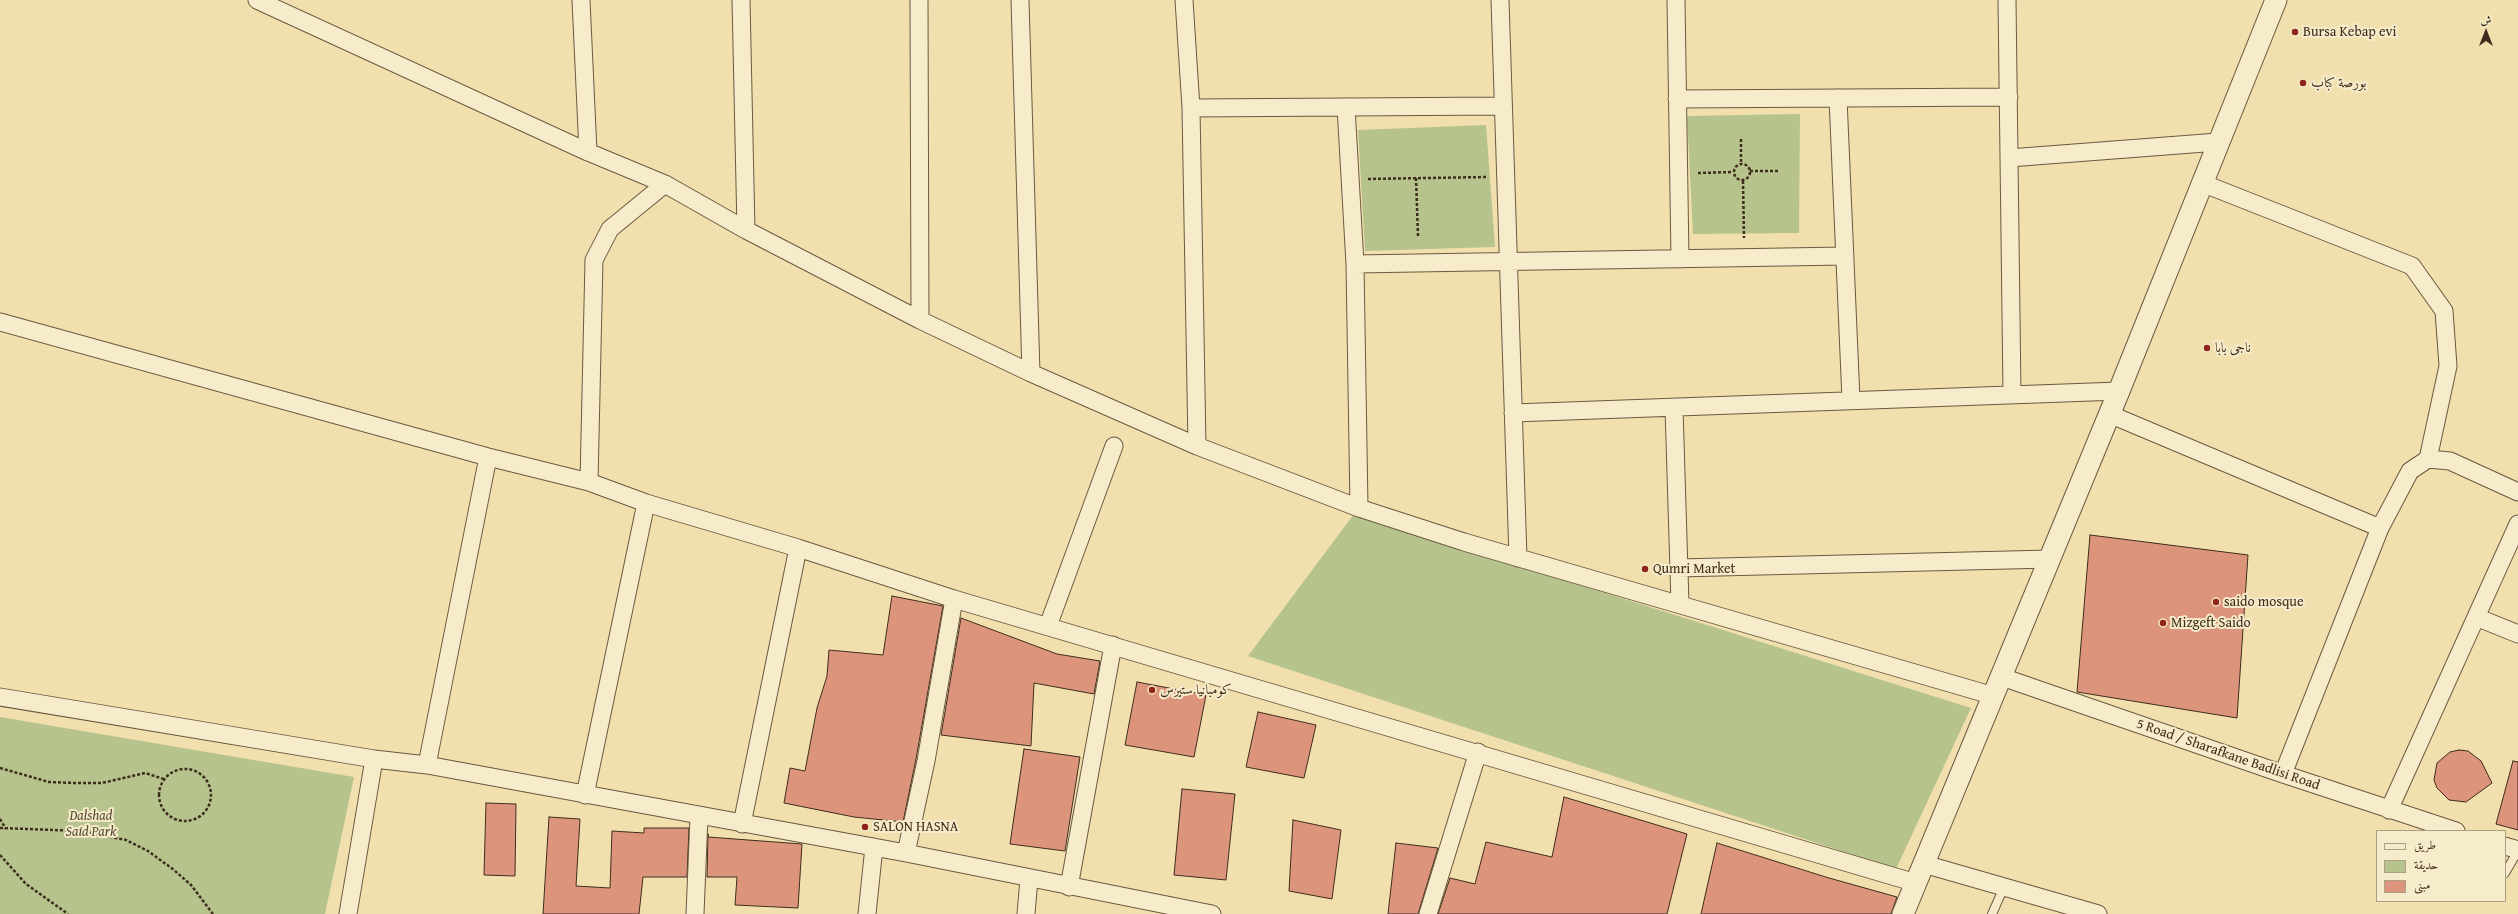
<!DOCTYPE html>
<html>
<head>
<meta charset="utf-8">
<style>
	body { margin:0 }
	#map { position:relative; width:2518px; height:914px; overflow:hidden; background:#f1e0ae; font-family:"Gentium Book Plus",Amiri,serif }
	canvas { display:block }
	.legend { position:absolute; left:2376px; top:830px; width:130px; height:72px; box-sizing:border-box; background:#f6ebca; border:1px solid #ac9f84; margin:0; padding:5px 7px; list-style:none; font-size:12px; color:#3e2c1c }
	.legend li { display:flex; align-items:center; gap:8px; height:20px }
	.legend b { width:20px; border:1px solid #ac9f84 }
	.north { position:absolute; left:2466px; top:12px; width:40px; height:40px; -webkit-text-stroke:3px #f6ebca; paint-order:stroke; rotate:0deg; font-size:11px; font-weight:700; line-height:16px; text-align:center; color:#3e2c1c }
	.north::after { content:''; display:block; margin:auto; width:14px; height:18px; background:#3e2c1c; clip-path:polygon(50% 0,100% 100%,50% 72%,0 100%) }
</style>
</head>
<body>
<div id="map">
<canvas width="2518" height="914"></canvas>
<ul class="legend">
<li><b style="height:5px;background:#f6ebca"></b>طريق</li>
<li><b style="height:11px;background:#b7c38c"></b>حديقة</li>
<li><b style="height:11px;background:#dc957c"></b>مبنى</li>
</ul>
<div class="north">ش</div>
</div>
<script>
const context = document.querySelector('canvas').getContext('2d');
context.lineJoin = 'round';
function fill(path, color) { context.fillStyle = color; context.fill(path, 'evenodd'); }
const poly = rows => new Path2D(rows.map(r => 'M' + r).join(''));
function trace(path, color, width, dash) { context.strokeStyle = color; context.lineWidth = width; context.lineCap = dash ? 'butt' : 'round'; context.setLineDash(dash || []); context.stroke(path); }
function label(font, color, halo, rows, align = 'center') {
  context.font = font + ' "Gentium Book Plus",Amiri,serif'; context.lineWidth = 4; context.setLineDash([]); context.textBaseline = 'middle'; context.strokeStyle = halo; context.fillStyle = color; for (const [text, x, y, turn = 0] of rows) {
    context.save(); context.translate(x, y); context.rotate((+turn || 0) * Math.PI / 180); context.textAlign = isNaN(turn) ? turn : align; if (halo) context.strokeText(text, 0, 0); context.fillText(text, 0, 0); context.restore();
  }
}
fill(poly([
	[1800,114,1799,233,1693,234,1687,116],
	[1486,125,1495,247,1365,251,1358,130],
	[1354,514,1971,708,1896,869,1248,656],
	[0,717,354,777,325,914,0,914]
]), '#b7c38c');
const building = poly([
	[2090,535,2248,555,2237,718,2077,692,2090,535],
	[892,596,943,606,916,759,903,822,854,817,784,803,790,768,805,771,817,708,827,676,829,650,883,655,892,596],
	[961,618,1057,654,1100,661,1094,694,1034,683,1031,746,941,735,961,618],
	[1137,682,1206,695,1194,757,1125,745,1137,682],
	[1258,712,1316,725,1304,778,1246,767,1258,712],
	[1024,749,1080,757,1065,851,1010,844,1024,749],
	[2459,750,2468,751,2481,761,2492,783,2466,802,2449,800,2437,788,2434,780,2437,763,2450,752,2459,750],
	[2513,761,2518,762,2518,830,2496,824,2513,761],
	[1182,789,1235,794,1226,880,1174,875,1182,789],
	[1564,797,1687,834,1667,914,1438,914,1450,878,1475,884,1486,842,1552,857,1564,797],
	[486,803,516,804,515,876,484,875,486,803],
	[549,817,580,819,576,886,610,888,612,831,644,833,644,828,689,828,687,877,643,877,639,914,543,914,549,817],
	[1293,820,1341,830,1332,899,1289,891,1293,820],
	[708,834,708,837,802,844,798,908,735,905,737,877,707,877,708,834],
	[1396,843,1438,848,1418,914,1388,914,1396,843],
	[1717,843,1829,878,1897,897,1891,914,1701,914,1717,843]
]);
fill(building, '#dc957c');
trace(building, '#3e2c1c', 1);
const service = poly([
	[2505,873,2518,851],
	[1992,914,2004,887]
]);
const minor = poly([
	[257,0,588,152,665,184,746,230,920,320,1031,373,1197,446,1359,508,1464,542,1994,696],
	[581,0,588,152],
	[741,0,746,230],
	[919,0,920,320],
	[1020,0,1031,373],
	[1184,0,1191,108,1197,446],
	[1500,0,1518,558],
	[1676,0,1680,259],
	[2007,0,2012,393],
	[1838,98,1851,400],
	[1677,99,2009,97],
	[1346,107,1355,264,1359,508],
	[1191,108,1503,106],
	[2009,158,2218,142],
	[2202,183,2412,266,2444,311,2448,366,2428,459],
	[1355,264,1845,256],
	[0,322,488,457,589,482,646,503,798,548,954,599,1916,883],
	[1674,408,1680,604],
	[1513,413,2119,391],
	[2109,414,2380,528],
	[589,482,594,260,610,229,665,184],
	[1678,568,2050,559],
	[2476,617,2518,634],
	[1048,626,1114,446],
	[2002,677,2283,774,2456,831],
	[0,697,374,759,427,765,906,853,1212,914],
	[427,765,488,457],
	[2283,774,2380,528,2410,471,2428,459,2450,461,2518,492],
	[585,795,646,503],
	[2389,810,2518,524],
	[742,824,798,548],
	[2505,846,2518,850],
	[906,853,926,761,954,599],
	[1924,864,2098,914],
	[1069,887,1113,645],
	[348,914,374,759],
	[695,914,699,817],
	[867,914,874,847],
	[1026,914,1029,879],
	[1428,914,1478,752]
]);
const tertiary = poly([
	[1903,914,2119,391,2276,0]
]);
trace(service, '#6b5940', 10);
trace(minor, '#6b5940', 19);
trace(tertiary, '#6b5940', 23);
trace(poly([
	[1741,139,1741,164],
	'1734 172a8 8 0 1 1 16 0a8 8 0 1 1-16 0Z',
	[1750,171,1779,171],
	[1698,173,1733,172],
	[1416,178,1418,236],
	[1368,179,1487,177],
	[1743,181,1744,238],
	[0,768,49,782,75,783,102,783,145,773,164,779],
	'159 795a26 26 0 1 1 52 0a26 26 0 1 1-52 0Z',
	[0,819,6,829],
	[0,828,81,831,126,840,148,851,174,870,191,885,213,914],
	[0,855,26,884,68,914]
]), '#3e2c1c', 2.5, [3, 2]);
trace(service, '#f6ebca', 8);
trace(minor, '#f6ebca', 17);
trace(tertiary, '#f6ebca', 21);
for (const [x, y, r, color] of [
	[2295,32,4,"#8f2418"],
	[2303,83,4,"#8f2418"],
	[2207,348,4,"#8f2418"],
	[1645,569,4,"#8f2418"],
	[2216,602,4,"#8f2418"],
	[2163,623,4,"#8f2418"],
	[1152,690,4,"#8f2418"],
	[865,827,4,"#8f2418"]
]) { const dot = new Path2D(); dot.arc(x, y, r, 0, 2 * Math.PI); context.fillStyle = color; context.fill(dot); trace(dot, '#f6ebca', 1.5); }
label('14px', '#3e2c1c', '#f6ebca', [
	["Bursa Kebap evi",2303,32],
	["بورصة كباب",2311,83],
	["ناجى بابا",2215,348],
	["Qumri Market",1653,569],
	["saido mosque",2224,602],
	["Mizgeft Saido",2171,623],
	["كومبانيا ستيرس",1160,690],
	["SALON HASNA",873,827]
], 'left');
label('14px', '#3e2c1c', '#f6ebca', [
	["5 Road / Sharafkane Badlisi Road",2228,755,19]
]);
label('italic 14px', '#564a32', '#f6ebca', [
	["Dalshad",91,816],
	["Said Park",91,832]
]);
</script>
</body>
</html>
